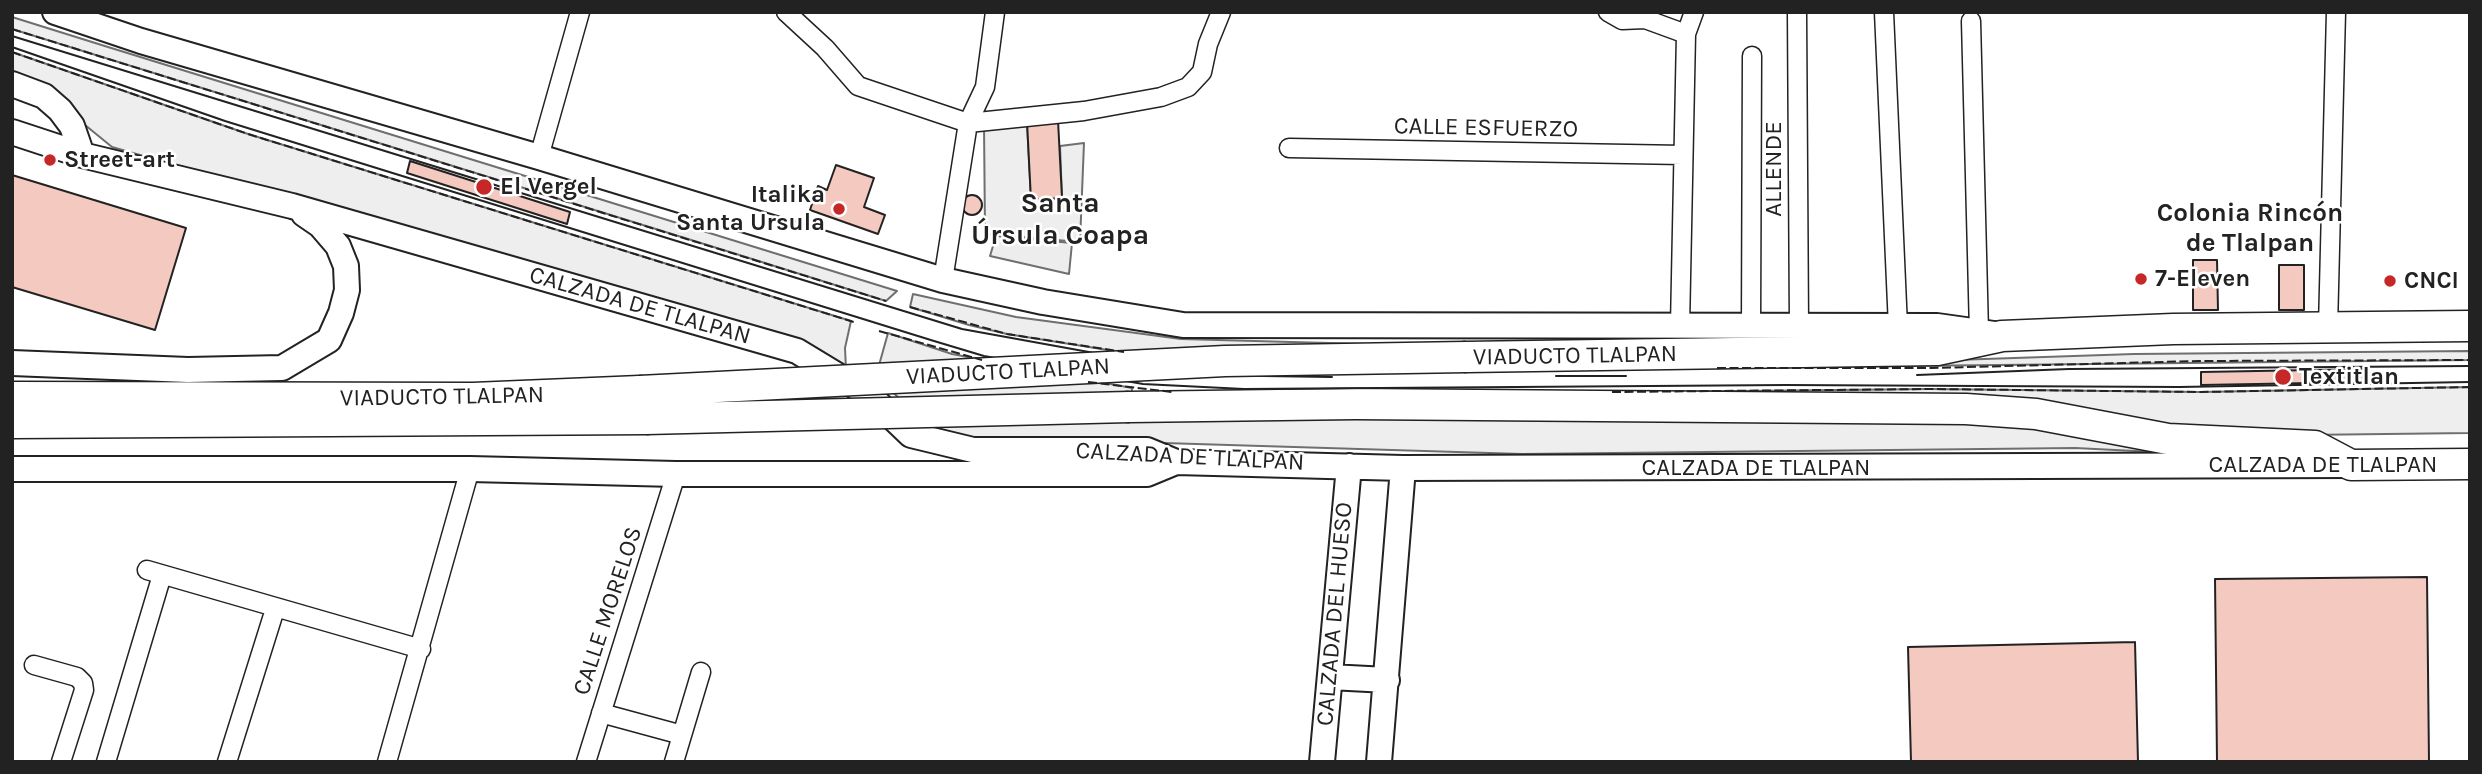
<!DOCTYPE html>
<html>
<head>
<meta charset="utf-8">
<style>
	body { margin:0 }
	#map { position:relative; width:2482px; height:774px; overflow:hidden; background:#fff; font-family:Karla,sans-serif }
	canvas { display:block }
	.frame { position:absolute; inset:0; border:14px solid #222; pointer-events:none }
</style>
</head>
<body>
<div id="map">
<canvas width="2482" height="774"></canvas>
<div class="frame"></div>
</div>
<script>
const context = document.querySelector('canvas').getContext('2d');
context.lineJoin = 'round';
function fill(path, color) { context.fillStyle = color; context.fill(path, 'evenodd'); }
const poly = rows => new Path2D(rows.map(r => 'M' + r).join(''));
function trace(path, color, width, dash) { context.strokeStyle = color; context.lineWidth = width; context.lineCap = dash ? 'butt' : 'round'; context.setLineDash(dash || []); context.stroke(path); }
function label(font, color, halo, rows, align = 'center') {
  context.font = font + ' Karla,sans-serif'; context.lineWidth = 5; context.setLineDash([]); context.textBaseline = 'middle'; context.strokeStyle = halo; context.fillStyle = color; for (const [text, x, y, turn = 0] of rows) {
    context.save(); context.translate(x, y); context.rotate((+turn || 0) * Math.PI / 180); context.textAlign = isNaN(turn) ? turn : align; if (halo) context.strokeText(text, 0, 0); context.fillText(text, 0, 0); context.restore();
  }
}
const green = poly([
	[12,17,108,47,897,291,886,301,733,253,12,29,12,17],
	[12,52,248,134,851,321,845,348,846,369,814,348,112,147,74,116,12,76,12,52],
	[1027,122,1031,200,1062,198,1060,146,1084,143,1080,242,985,234,984,124,1027,122],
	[913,294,1016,317,1181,339,1403,345,1177,361,1007,334,969,325,910,307,913,294],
	[888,333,952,354,1132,388,1130,418,1992,420,2215,455,2075,448,1522,454,968,437,931,429,876,376,888,333],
	[2470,351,2470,360,1715,368,2134,354,2470,351],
	[2470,387,2470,433,2302,435,1456,394,1930,389,2201,392,2470,387]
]);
fill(green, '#eee');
trace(green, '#6f6f6f', 2);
const parking = poly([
	[996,236,1072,243,1069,274,990,256,996,236]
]);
fill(parking, '#ededed');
trace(parking, '#6f6f6f', 2);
const building = poly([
	[1058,120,1062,198,1031,200,1027,122,1058,120],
	[410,161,570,212,567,224,407,173,410,161],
	[836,165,874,178,864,207,885,215,878,234,810,210,818,186,827,190,836,165],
	[12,175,186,228,155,330,12,287,12,175],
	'962 205a10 10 0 1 1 20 0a10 10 0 1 1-20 0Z',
	[2193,260,2217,260,2218,310,2193,310,2193,260],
	[2279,265,2304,265,2304,310,2279,310,2279,265],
	[2369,369,2369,382,2201,385,2201,372,2369,369],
	[2427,577,2429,762,2217,762,2215,579,2427,577],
	[2135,642,2138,762,1911,762,1908,647,2135,642]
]);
fill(building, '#f3c9c0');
trace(building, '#222', 2);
const street = poly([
	[786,12,825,48,858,86,968,123,1084,111,1161,97,1188,87,1202,72,1208,44,1221,12],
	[1608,12,1622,20,1645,19,1686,34],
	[1797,12,1799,326],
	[1884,12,1898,327],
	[1971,21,1979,332],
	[1289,148,1683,155],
	[539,157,580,12],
	[943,280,968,123,985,87,995,12],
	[1680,326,1686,34,1694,12],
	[1751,326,1752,56],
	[2328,327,2336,12],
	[147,570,421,649],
	[34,665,77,677,83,683,84,690,61,762],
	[601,713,682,735],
	[106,762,162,575],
	[227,762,275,609],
	[387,762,470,469],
	[586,762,676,474],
	[674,762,701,672]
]);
const secondary = poly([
	[55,12,141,41,539,157,943,280,1043,302,1183,325,1937,326,1994,334],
	[12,84,44,96,60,110,72,126,82,155],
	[12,132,82,155,292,206,797,351,868,394,911,435,973,450,1147,450,1176,462,1403,468,2351,465],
	[12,363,188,370,282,368,329,340,341,313,347,290,346,266,338,246,320,225,304,214],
	[12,469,470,469,676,474,1147,474,1176,462],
	[1330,677,1387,680],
	[1322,762,1349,466],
	[1379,762,1403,468]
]);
const highway = poly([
	[1466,357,1937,350,2002,336,2173,329,2470,326],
	[12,397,473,398,640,391],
	[1129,407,1355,404,1966,409,2036,414,2168,439,2315,446,2351,465,2470,464],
	[12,423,646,419]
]);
trace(street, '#222', 21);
trace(secondary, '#222', 28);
trace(highway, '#222', 33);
trace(street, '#fff', 18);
trace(secondary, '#fff', 24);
trace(highway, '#fff', 30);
trace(poly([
	[12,36,962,329,1177,368,1263,376,1332,377],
	[12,47,225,121,934,341,984,356,1143,384,1244,389,1786,385,2179,387,2470,382],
	[1917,375,2069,369,2470,366],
	[1556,376,1626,376]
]), '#222', 2);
const highwayBridge = poly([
	[640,391,1225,361,1466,357],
	[646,419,1129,407]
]);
trace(highwayBridge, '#222', 33, []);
trace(highwayBridge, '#fff', 30);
trace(poly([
	[12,29,886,301],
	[12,52,248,134,857,323],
	[910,307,1007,334,1124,352],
	[879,331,982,360],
	[1717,368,1932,368,2199,361,2470,360],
	[1088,382,1172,392],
	[1612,392,1930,389,2201,392,2470,387]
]), '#222', 2, [9, 3.5]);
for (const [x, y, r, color] of [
	[50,160,7,"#c62828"],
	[484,187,9,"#c62828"],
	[839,209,7,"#c62828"],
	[2141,279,7,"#c62828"],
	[2390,281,7,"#c62828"],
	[2283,377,9,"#c62828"]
]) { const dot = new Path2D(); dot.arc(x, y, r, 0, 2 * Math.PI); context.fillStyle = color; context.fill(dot); trace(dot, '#fff', 2.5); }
label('24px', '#222', '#fff', [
	["CALLE ESFUERZO",1486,128,1],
	["ALLENDE",1774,169,-90],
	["CALZADA DE TLALPAN",640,306,16],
	["VIADUCTO TLALPAN",1575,356,-1],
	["VIADUCTO TLALPAN",1008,372,-3],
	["VIADUCTO TLALPAN",442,397,-1],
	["CALZADA DE TLALPAN",1190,457,3],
	["CALZADA DE TLALPAN",2323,465],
	["CALZADA DE TLALPAN",1756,468],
	["CALLE MORELOS",608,611,-72],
	["CALZADA DEL HUESO",1335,614,-85]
]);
label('bold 24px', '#222', '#fff', [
	["Street-art",64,160],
	["El Vergel",500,187],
	["Italika",825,195,"right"],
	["Santa Ursula",825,223,"right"],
	["7-Eleven",2155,279],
	["CNCI",2404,281],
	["Textitlan",2299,377]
], 'left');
label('bold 26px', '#222', '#fff', [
	["Colonia Rincón",2250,214],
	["de Tlalpan",2250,244]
]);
label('bold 28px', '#222', '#fff', [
	["Santa",1060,204],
	["Úrsula Coapa",1060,236]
]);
</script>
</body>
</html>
